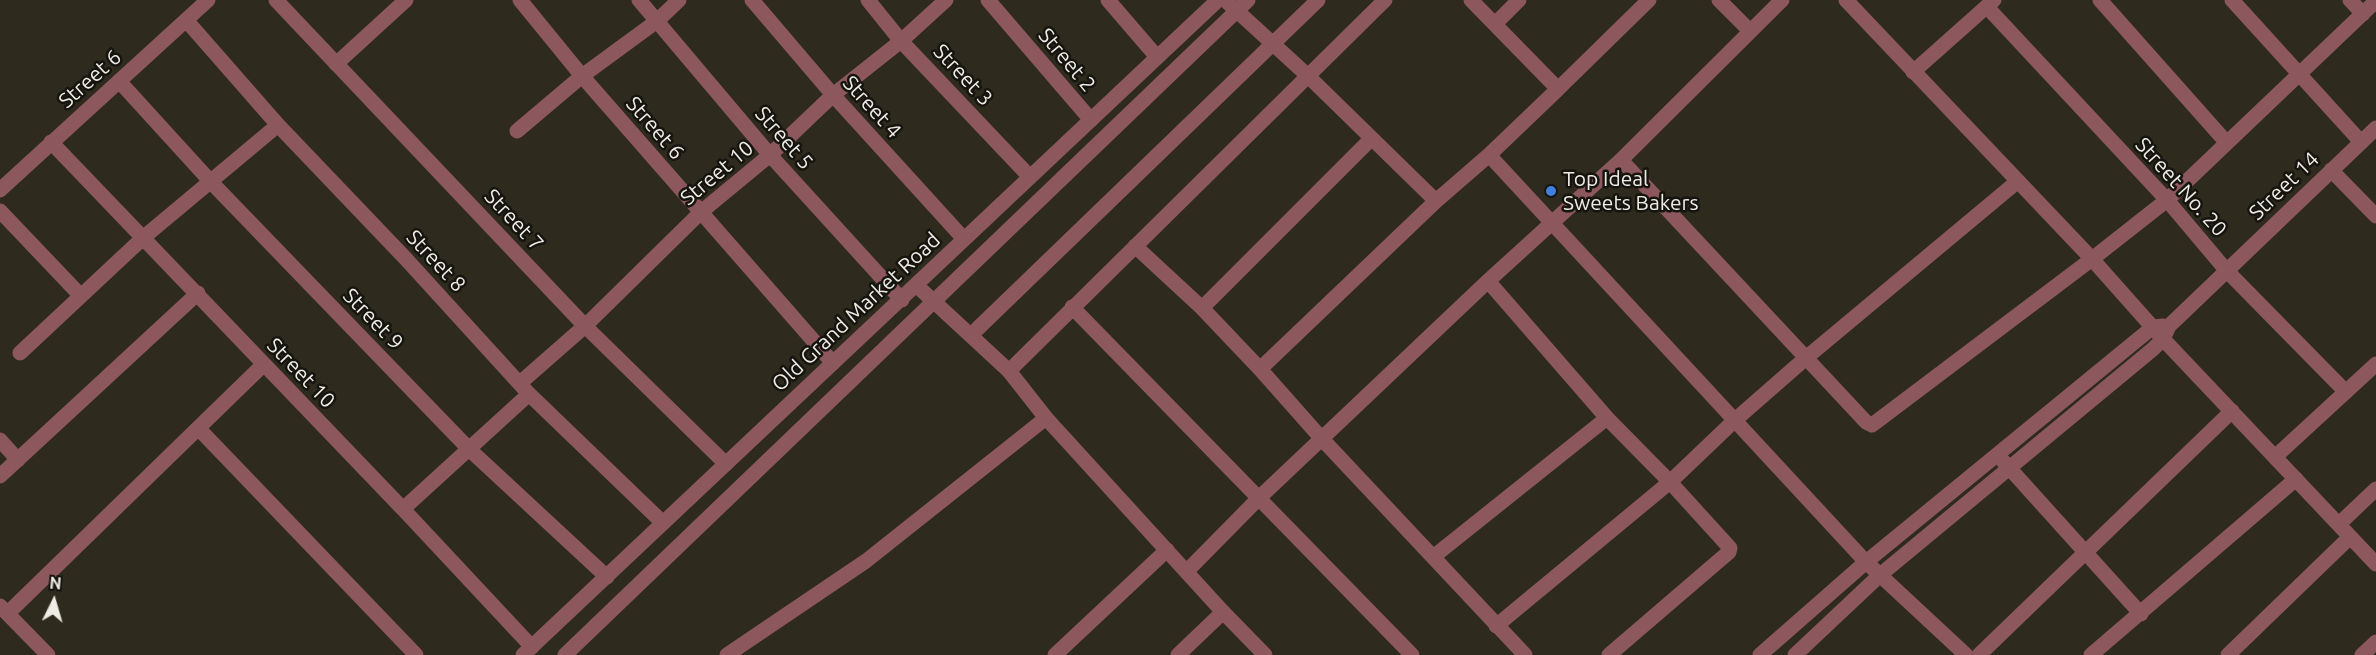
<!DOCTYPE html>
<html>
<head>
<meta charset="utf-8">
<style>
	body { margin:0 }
	#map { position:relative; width:2376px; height:655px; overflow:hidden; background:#2e2b1e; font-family:Ubuntu,sans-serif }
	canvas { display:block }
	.north { position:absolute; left:24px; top:571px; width:60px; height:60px; -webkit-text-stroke:4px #15140e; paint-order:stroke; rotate:5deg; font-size:16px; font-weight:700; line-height:24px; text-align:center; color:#eeece4 }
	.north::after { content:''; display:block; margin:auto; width:21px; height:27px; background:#eeece4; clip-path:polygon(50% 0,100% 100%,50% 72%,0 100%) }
</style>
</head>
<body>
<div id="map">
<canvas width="2376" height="655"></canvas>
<div class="north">N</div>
</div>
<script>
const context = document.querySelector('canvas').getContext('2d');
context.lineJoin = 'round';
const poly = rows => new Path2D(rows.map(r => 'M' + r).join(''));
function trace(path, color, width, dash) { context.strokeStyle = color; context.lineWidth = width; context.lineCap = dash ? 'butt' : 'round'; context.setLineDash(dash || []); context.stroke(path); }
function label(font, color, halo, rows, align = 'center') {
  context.font = font + ' Ubuntu,sans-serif'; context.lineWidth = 5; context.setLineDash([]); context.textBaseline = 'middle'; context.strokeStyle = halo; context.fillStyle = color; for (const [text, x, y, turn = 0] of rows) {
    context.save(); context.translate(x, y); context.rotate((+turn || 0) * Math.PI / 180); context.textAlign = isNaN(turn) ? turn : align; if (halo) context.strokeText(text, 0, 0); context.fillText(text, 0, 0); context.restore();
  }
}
trace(poly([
	[971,335,1318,0]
]), '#8d575e', 15);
trace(poly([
	[276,0,585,326,726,464],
	[520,0,582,76,833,363],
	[639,0,770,155,902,300],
	[752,0,833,95,964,239],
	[868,0,901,41,1030,177],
	[988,0,1091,120],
	[1108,0,1157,57],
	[1225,0,1307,75,1436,201],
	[1719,0,1750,31],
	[2100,0,2227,143],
	[2232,0,2361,142],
	[2350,0,2363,14],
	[1987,7,2167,200,2226,270,2346,392],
	[186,20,278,125,406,259,529,394,663,523],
	[1495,24,1519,0],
	[336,64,406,0],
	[1913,72,1994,0],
	[119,81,211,182,470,450,607,577],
	[1558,89,1649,0],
	[517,131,582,76,657,21,679,0],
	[51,142,403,509,529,394],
	[1489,155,1866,562,1966,655],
	[1621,160,1866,422,1872,425,2092,259,2167,200,2376,1],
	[2331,170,2376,216],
	[0,190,208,0],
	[0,211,81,296],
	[1135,246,1202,308,1260,369,1322,439,1525,655],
	[1488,281,1607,418,1670,482,1730,548,1729,552,1609,655],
	[1072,307,1412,655],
	[1202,308,1371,139],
	[20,353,144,237,278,125],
	[1260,369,1436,201,1489,155,1558,89,1471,0],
	[1009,371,1385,0],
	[520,383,585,326,701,212,770,155,833,95,901,41,946,0],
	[199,429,416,655],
	[0,440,18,460],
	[2276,456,2376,364],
	[2003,461,2141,614],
	[0,476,198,293],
	[403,509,532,647],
	[2339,524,2376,489],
	[1433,557,1607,418],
	[1187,571,1260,497,1488,281,1621,160,1782,0],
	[0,606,48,655],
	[8,613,264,364],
	[1496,626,1670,482,1735,420,1807,357,2018,181],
	[727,655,866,561,1046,418],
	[1055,655,1167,550],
	[1178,655,1223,612],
	[1760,655,1866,562,2153,327,2163,326],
	[1795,655,1880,575,2153,349,2163,339,2169,326,2376,128],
	[1979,655,2232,411],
	[2091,655,2296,479],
	[2228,655,2350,537],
	[2362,655,2376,642]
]), '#8d575e', 15);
trace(poly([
	[1846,0,2092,259,2163,339,2376,564],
	[916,285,1009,371,1046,418,1223,612,1265,655],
	[523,655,1218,0],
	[565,655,1248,0]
]), '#8d575e', 15);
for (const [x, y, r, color] of [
	[1551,191,6,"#3f7fe0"]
]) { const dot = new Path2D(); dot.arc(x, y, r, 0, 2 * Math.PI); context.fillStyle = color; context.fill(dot); trace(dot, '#15140e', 2); }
label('21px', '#eeece4', '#15140e', [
	["Street 2",1067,60,50],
	["Street 3",963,75,47],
	["Street 6",90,79,-42],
	["Street 4",872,107,48],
	["Street 6",655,128,49],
	["Street 5",784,138,49],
	["Street 10",717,173,-40],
	["Street 14",2284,186,-44],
	["Street No. 20",2181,187,48],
	["Street 7",514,220,47],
	["Street 8",436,261,47],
	["Old Grand Market Road",856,312,-43],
	["Street 9",373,319,46],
	["Street 10",301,373,46]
]);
label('21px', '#eeece4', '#15140e', [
	["Top Ideal",1563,179],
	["Sweets Bakers",1563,203]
], 'left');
</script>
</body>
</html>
